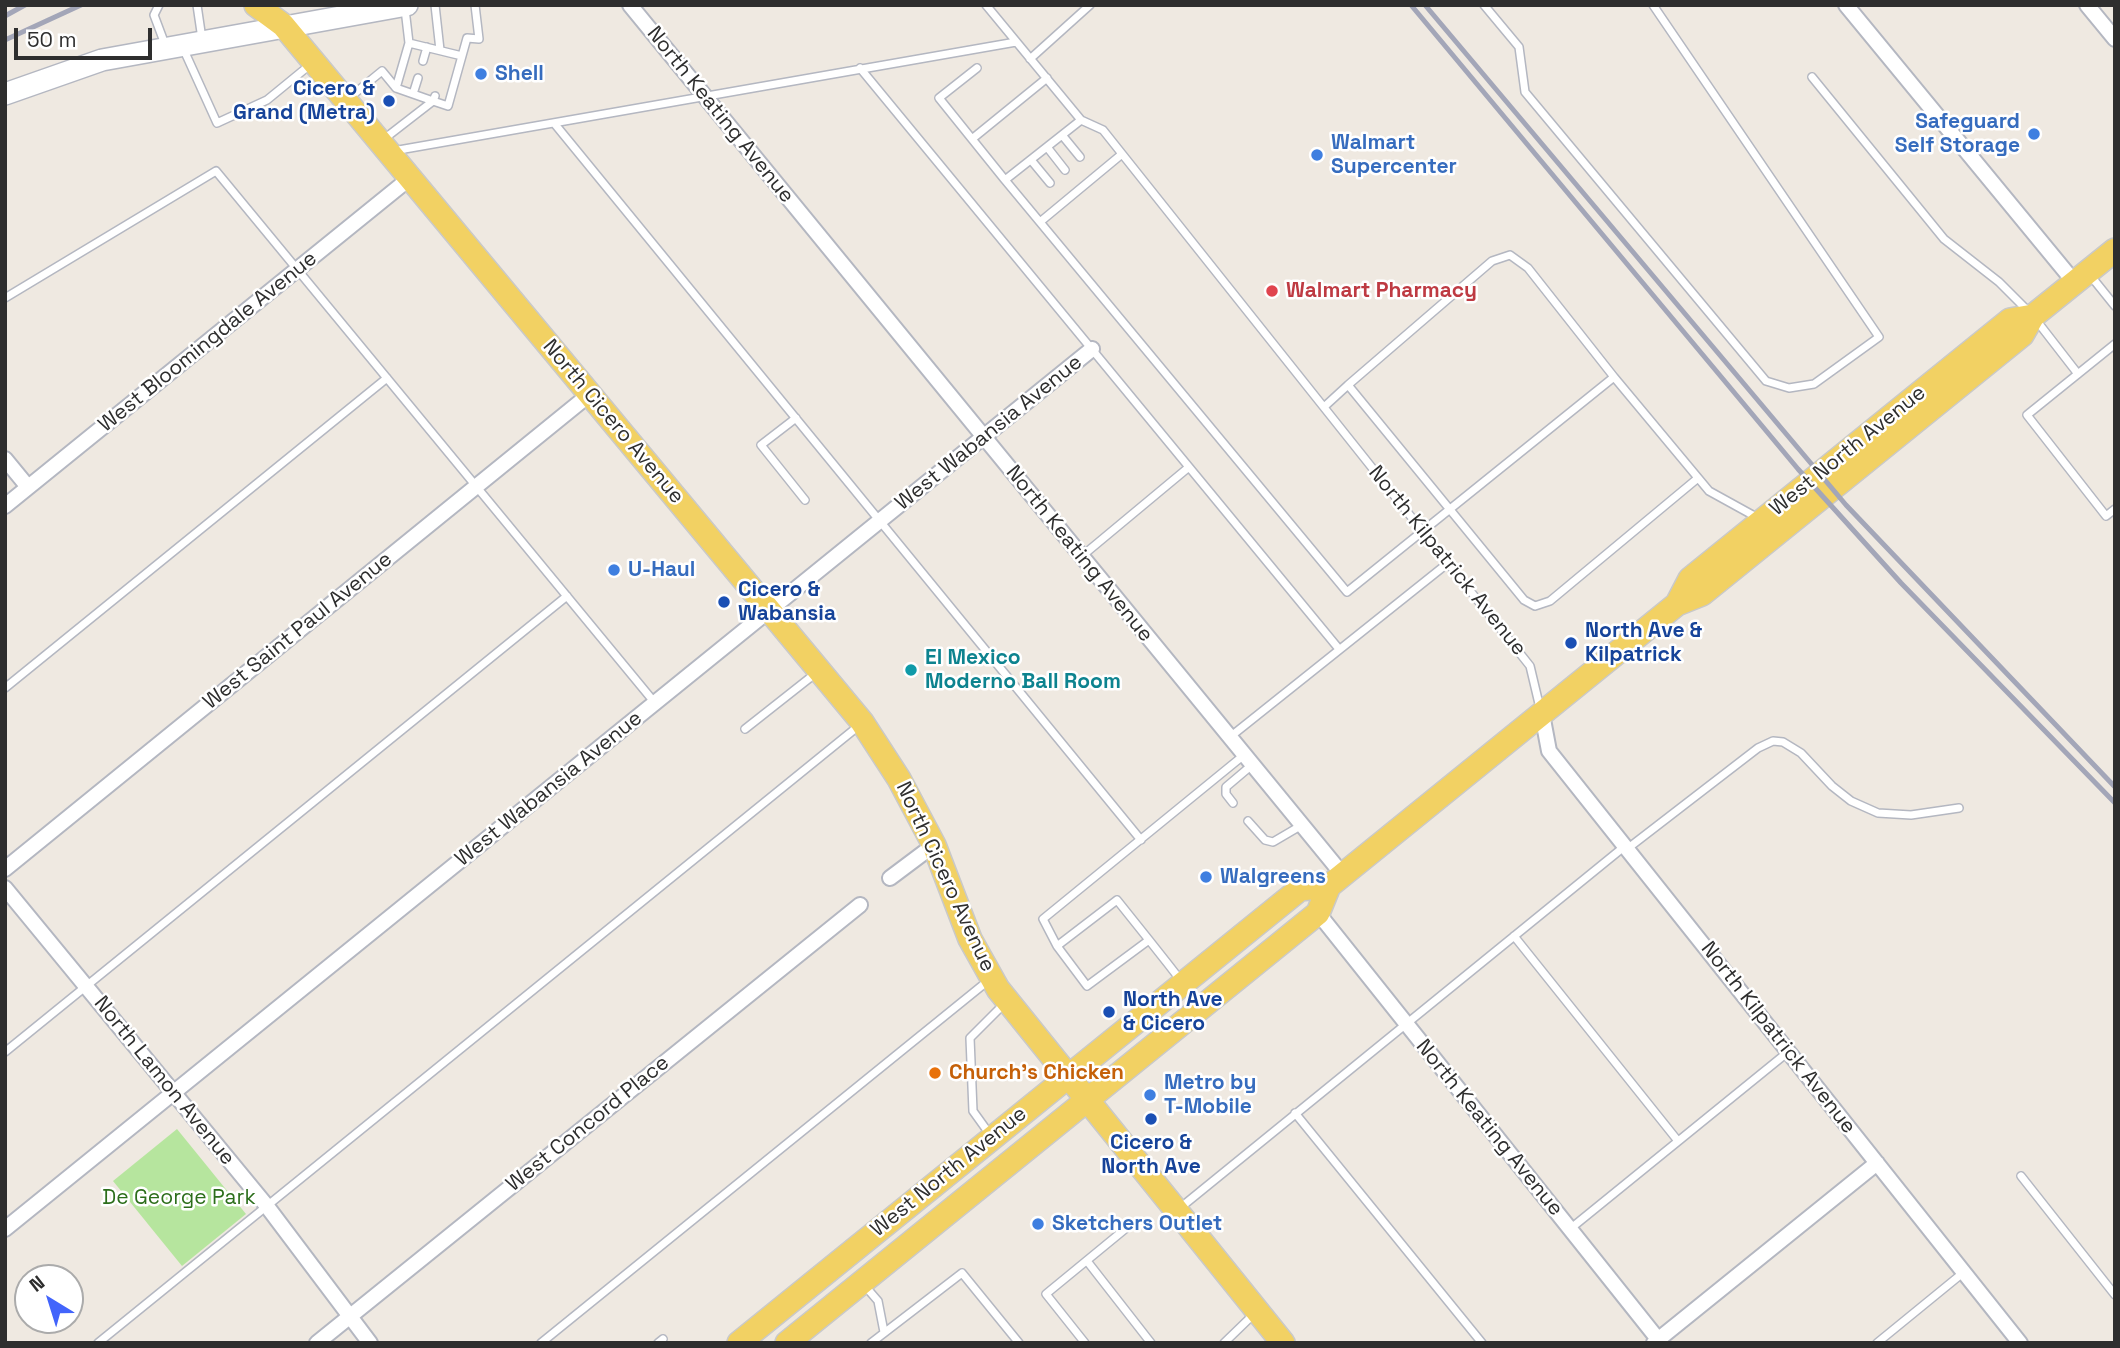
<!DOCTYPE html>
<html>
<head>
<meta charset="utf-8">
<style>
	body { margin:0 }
	#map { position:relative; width:2120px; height:1348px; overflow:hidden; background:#efe9e1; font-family:"Space Grotesk",sans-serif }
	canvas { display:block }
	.frame { position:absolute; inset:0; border:7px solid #2e2e2e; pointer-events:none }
	.north { position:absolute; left:14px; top:1264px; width:70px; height:70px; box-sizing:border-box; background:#fff; border:2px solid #ababab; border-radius:50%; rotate:322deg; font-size:19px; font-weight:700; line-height:28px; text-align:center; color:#2e2e2e }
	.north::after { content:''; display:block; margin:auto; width:24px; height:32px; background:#4264fb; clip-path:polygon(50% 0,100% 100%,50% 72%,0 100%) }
	.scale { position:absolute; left:14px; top:28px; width:138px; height:32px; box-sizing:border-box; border:4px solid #2e2e2e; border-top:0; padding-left:9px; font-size:21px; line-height:24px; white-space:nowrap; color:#2e2e2e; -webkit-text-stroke:5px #fff; paint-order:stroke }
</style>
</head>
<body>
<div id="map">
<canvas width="2120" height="1348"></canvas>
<div class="frame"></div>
<div class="north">N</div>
<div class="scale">50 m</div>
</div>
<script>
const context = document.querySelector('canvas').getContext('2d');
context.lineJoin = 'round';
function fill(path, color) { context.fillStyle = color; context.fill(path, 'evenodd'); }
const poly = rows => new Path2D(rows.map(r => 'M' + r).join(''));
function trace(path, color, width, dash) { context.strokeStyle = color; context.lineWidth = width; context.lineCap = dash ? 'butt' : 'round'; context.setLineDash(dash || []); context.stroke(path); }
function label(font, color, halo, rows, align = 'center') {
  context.font = font + ' "Space Grotesk",sans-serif'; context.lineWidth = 5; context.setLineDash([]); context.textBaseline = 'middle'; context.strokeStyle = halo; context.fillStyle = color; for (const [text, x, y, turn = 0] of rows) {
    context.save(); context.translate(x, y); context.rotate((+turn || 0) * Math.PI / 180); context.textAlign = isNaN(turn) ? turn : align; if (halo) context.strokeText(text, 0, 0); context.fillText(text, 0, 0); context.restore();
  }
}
fill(poly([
	[177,1129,246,1214,182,1266,113,1181]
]), '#b6e59e');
const service = poly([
	[159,5,154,15,166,47],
	[197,5,202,39],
	[435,5,440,50],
	[986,5,1081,120,1103,130,1530,666,1540,708],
	[1484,5,1519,47,1525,92,1766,381,1789,388,1814,384,1879,337,1653,5],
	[405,9,409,43],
	[183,48,217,123,267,100,311,64],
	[1030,59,1090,5],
	[423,61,427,47],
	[860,68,1339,649],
	[977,68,939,98,1005,180],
	[1812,77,1944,239,1999,282,2033,316,2078,374],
	[413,94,418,78],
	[435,96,433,101,396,88,409,43,462,56],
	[349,98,382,71,396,88],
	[1081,120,1005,180,1347,592,1614,377,1709,491,1758,518],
	[554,123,1141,840],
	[1062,135,1080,157],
	[384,139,433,101,448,106,467,38,479,39,475,5],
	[972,139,1047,78],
	[1047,147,1065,170],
	[393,151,1016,42],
	[1031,160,1050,183],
	[1040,222,1122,154],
	[2090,275,2115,306],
	[5,298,216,171,655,703],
	[2115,344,2027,415,2106,516,2115,509],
	[1614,377,1528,268,1510,255,1492,261,1348,385,1524,600,1535,606,1550,601,1698,478],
	[1324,407,1348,385],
	[796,418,761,445,805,500],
	[1082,556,1189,467],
	[5,688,387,378],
	[745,729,816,673],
	[1230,737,1448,563],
	[1233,803,1226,794,1226,787,1252,765],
	[1248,821,1265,840,1273,842,1302,825],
	[1627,849,1758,748,1773,741,1783,742,1801,753,1832,786,1851,801,1878,813,1911,815,1959,808],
	[1514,936,1678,1141],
	[1149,940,1087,986,1057,946,1117,900,1149,940,1168,964,1182,982],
	[1057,946,1043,919,1244,755],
	[5,1052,567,596],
	[1295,1113,1482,1343],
	[991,1136,973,1111,970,1038,1005,1003],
	[2021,1176,2115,1295],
	[1180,1208,1625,846],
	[1570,1229,1788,1052],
	[1087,1261,1151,1343],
	[865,1286,878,1301,884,1332],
	[98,1343,861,724],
	[541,1343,989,980],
	[658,1343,663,1339],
	[871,1343,962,1273,1019,1343],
	[1085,1343,1046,1294,1130,1225],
	[1224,1343,1254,1314],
	[1877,1343,1964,1272]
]);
const minor = poly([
	[630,5,1343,875],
	[1846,5,2075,283],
	[2087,5,2115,39],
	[5,459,28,487],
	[5,506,410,178],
	[1542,714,1549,751,2020,1343],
	[5,869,590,394],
	[890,878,934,845],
	[5,888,266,1205,370,1343],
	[1318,913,1661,1343],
	[5,1229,1092,349],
	[317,1343,860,905],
	[1654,1343,1877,1163]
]);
const secondary = poly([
	[5,94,102,60,407,5]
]);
const primary = poly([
	[256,5,283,25,862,722,899,779,934,845,970,939,998,989,1283,1343],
	[1677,604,1690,579,1795,494,2010,320,2033,316],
	[739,1343,1300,889,1329,886],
	[787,1343,1318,913,1329,886,1677,604,1702,594,2022,335,2033,316,2115,250]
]);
trace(service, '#b4b7c1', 10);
trace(minor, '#b4b7c1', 18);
trace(secondary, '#b4b7c1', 24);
trace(primary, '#c9c9c9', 26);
trace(service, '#fff', 7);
trace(minor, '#fff', 14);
trace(secondary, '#fff', 21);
trace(primary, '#f2d163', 23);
trace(poly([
	[1411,5,1798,469,1901,583,2115,803],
	[1425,5,1846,505,2115,787],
	[5,16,25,5],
	[5,40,81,5]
]), '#a3a6b8', 5);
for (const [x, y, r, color] of [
	[481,74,7,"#3f7fe0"],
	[389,101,7,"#1a4fb4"],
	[2034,134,7,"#3f7fe0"],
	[1317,155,7,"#3f7fe0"],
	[1272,291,7,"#e0444e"],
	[614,570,7,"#3f7fe0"],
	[724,602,7,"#1a4fb4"],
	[1571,643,7,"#1a4fb4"],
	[911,670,7,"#0f9aa8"],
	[1206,877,7,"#3f7fe0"],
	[1109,1012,7,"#1a4fb4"],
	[935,1073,7,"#e8710a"],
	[1150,1095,7,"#3f7fe0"],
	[1151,1119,7,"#1a4fb4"],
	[1038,1224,7,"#3f7fe0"]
]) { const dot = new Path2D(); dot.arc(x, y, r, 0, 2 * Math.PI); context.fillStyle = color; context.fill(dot); trace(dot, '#fff', 2.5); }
label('bold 21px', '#366cbe', '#fff', [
	["Shell",495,74],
	["Safeguard",2020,122,"right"],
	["Self Storage",2020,146,"right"],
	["Walmart",1331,143],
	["Supercenter",1331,167],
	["U-Haul",628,570],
	["Walgreens",1220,877],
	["Metro by",1164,1083],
	["T-Mobile",1164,1107],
	["Sketchers Outlet",1052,1224]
], 'left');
label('bold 21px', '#164399', '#fff', [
	["Cicero &",375,89,"right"],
	["Grand (Metra)",375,113,"right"],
	["Cicero &",738,590],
	["Wabansia",738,614],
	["North Ave &",1585,631],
	["Kilpatrick",1585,655],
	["North Ave",1123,1000],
	["& Cicero",1123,1024],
	["Cicero &",1151,1143,"center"],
	["North Ave",1151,1167,"center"]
], 'left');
label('21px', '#2e2e2e', '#fff', [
	["North Keating Avenue",720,115,51],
	["West Bloomingdale Avenue",208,342,-39],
	["North Cicero Avenue",613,422,50],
	["West Wabansia Avenue",989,433,-39],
	["West North Avenue",1848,451,-39],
	["North Keating Avenue",1079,554,51],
	["North Kilpatrick Avenue",1447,561,51],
	["West Saint Paul Avenue",298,631,-39],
	["West Wabansia Avenue",549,789,-39],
	["North Cicero Avenue",945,877,65],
	["North Kilpatrick Avenue",1778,1038,52],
	["North Lamon Avenue",164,1081,51],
	["West Concord Place",588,1124,-39],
	["North Keating Avenue",1489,1128,51],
	["West North Avenue",949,1172,-39]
]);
label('bold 21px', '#be3a42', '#fff', [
	["Walmart Pharmacy",1286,291]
], 'left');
label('bold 21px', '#0d838f', '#fff', [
	["El Mexico",925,658],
	["Moderno Ball Room",925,682]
], 'left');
label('bold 21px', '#c56008', '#fff', [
	["Church's Chicken",949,1073]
], 'left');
label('21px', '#2c6e1b', '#fff', [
	["De George Park",179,1198]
]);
</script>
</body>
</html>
